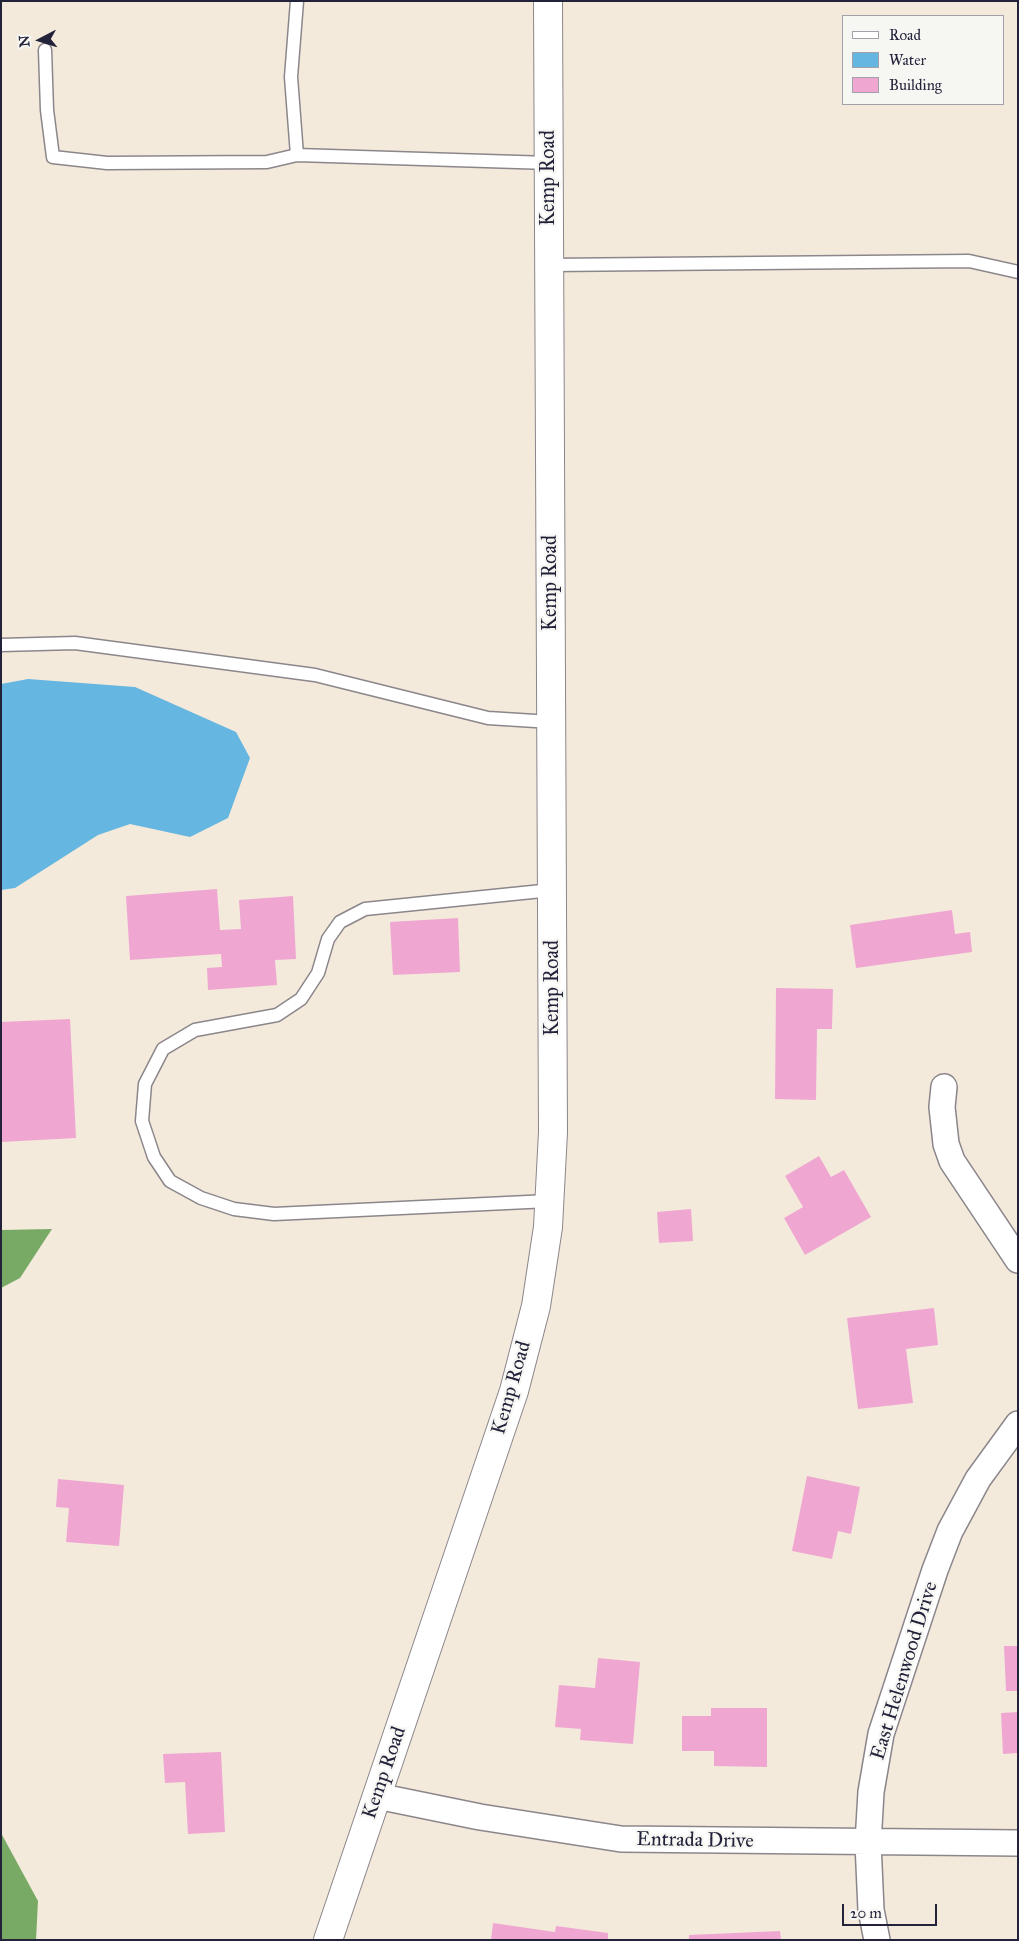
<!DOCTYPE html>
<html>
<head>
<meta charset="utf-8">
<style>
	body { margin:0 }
	#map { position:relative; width:1019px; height:1941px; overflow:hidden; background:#f4eadb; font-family:"IM FELL Great Primer",serif }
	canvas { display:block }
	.frame { position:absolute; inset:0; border:2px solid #22223b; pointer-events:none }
	.legend { position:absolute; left:842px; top:15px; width:162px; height:90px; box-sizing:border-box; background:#f6f6f2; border:1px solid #a1a1a9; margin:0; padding:6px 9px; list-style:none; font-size:15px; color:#22223b }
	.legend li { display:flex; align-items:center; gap:10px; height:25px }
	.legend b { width:25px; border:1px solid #a1a1a9 }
	.north { position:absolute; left:15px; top:15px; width:50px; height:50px; -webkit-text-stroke:4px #f6f6f2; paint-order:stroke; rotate:265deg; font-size:14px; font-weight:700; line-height:20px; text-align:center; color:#22223b }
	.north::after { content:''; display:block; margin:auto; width:18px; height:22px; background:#22223b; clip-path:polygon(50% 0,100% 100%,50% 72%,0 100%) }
	.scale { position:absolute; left:842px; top:1904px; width:95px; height:22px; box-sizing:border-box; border:2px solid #22223b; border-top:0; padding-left:6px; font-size:15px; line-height:18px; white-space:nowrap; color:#22223b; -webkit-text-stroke:4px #f6f6f2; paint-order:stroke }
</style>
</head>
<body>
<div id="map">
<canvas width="1019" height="1941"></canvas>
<div class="frame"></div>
<ul class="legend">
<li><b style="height:6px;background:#fff"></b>Road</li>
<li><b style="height:14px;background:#65b6e0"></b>Water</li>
<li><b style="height:14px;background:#efa7d2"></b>Building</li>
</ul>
<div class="north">N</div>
<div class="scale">20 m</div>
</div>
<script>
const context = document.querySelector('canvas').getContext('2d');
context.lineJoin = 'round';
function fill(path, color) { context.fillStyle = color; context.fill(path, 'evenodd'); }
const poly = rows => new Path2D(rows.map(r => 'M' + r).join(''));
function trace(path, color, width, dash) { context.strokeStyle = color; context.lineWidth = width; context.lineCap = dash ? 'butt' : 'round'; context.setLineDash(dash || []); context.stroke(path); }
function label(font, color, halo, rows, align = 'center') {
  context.font = font + ' "IM FELL Great Primer",serif'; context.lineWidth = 4.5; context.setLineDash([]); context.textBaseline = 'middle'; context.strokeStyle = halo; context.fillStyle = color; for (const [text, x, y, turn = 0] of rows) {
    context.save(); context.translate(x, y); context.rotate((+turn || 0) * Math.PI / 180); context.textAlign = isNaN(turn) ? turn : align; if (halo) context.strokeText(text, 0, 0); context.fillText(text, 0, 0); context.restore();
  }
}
fill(poly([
	[52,1229,20,1278,1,1288,1,1230],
	[1,1833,38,1901,36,1940,1,1940]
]), '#78aa65');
fill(poly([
	[28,679,135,687,236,732,250,758,228,818,190,837,130,824,98,835,15,888,1,890,1,684]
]), '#65b6e0');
fill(poly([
	[217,889,220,930,241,929,239,900,293,896,296,959,275,960,277,985,208,990,207,968,222,967,221,954,130,960,126,896],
	[952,910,955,934,970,932,972,952,856,968,850,925],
	[458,918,460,972,393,975,390,922],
	[776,988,833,989,832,1029,817,1029,816,1100,775,1099],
	[70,1019,76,1138,1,1142,1,1022],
	[819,1156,831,1177,844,1170,871,1217,805,1255,784,1218,803,1207,785,1176],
	[691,1209,693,1241,659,1243,657,1212],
	[934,1308,938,1345,906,1349,913,1403,858,1409,847,1318],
	[807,1476,860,1487,851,1534,838,1531,832,1559,792,1551],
	[58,1479,124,1485,119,1546,66,1542,69,1508,56,1507],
	[1004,1646,1018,1646,1018,1691,1006,1691],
	[598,1658,640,1662,633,1744,580,1740,581,1729,555,1727,559,1685,595,1688],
	[711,1708,767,1708,767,1767,714,1766,714,1751,682,1751,682,1716,711,1716],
	[1018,1712,1018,1753,1003,1754,1001,1713],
	[221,1752,225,1832,188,1834,185,1782,165,1783,163,1754],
	[493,1923,555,1932,556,1926,608,1933,608,1940,491,1940],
	[780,1931,781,1940,689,1940,689,1935]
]), '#efa7d2');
const lane = poly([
	[297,1,291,77,297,155,549,163],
	[45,50,47,110,53,157,107,163,267,162,297,155],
	[549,265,969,261,1018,272],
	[1,645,75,643,315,675,488,718,551,722],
	[549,1201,274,1214,234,1209,201,1198,170,1181,154,1157,142,1121,145,1084,163,1049,195,1030,277,1015,301,999,318,973,328,939,340,922,365,909,552,890]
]);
const street = poly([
	[944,1087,942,1107,946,1144,952,1161,1018,1260],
	[377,1796,480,1817,621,1839,1018,1843],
	[877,1940,871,1910,868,1843,871,1792,881,1734,935,1570,950,1531,978,1479,1018,1424]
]);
const secondary = poly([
	[328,1940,514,1391,536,1306,548,1227,553,1132,548,1]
]);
trace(lane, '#8b868b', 15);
trace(street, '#8b868b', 28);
trace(secondary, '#8b868b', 30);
trace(lane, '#fff', 12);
trace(street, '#fff', 25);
trace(secondary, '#fff', 28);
label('20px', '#22223b', '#f6f6f2', [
	["Kemp Road",549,178,-90],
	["Kemp Road",551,583,-90],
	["Kemp Road",553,988,-90],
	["Kemp Road",512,1388,-74],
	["East Helenwood Drive",905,1671,-73],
	["Kemp Road",385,1773,-71],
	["Entrada Drive",695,1841,1]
]);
</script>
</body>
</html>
